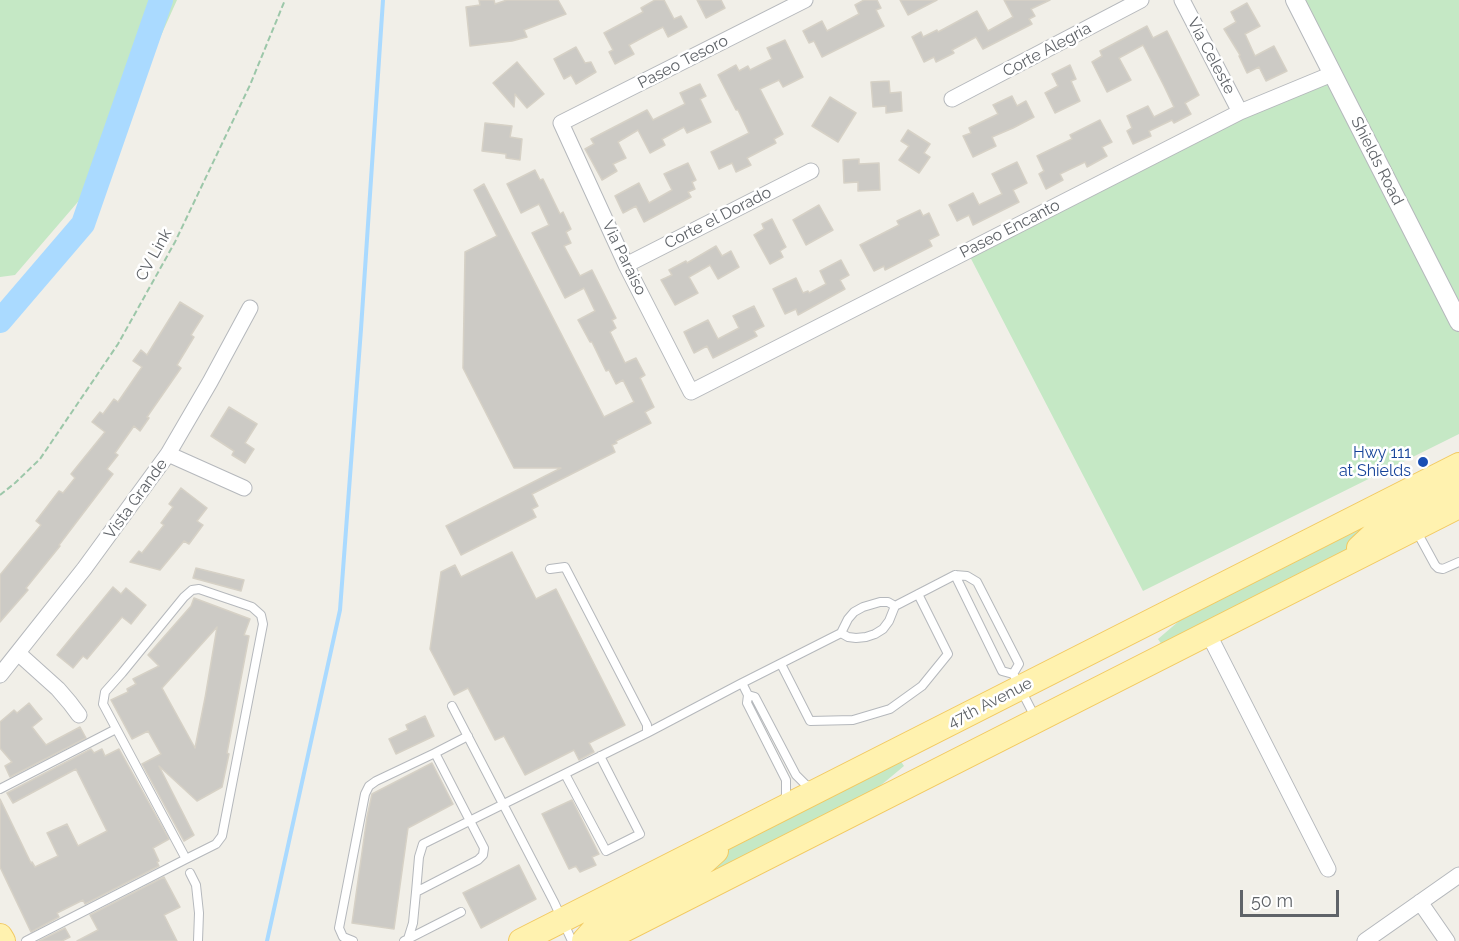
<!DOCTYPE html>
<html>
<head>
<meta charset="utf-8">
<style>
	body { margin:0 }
	#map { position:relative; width:1459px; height:941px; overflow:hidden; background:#f1efe8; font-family:Raleway,sans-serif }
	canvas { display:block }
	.scale { position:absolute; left:1240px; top:890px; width:99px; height:27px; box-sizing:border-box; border:3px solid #5f6368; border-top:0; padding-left:8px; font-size:18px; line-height:21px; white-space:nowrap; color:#5f6368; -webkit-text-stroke:4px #fff; paint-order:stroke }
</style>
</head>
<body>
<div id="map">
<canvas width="1459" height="941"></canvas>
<div class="scale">50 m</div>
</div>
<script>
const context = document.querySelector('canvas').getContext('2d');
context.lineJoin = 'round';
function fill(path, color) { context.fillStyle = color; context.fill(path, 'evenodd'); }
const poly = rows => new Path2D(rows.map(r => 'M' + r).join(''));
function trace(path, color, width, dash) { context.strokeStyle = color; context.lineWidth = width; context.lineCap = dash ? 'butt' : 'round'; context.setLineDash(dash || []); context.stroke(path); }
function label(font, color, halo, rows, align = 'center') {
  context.font = font + ' Raleway,sans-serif'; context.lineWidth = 5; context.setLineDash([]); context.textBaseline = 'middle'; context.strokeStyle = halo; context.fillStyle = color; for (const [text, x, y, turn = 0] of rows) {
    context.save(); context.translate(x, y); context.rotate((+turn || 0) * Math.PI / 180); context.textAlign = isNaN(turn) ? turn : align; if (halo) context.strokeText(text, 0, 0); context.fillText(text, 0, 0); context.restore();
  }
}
fill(poly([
	[0,0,177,0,95,182,15,275,0,277],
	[1295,0,1459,0,1459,434,1143,591,967,251,1332,74],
	[1365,525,1368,531,1342,553,1162,645,1158,639,1179,621],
	[900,760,904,766,874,791,706,876,725,851,733,845]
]), '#c5e8c5');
trace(poly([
	[267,941,340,610,361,329,383,0]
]), '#aadaff', 4);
trace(poly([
	[0,321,83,224,161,0]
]), '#aadaff', 24);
const building = poly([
	[479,0,494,0,495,4,507,0,558,0,566,14,524,30,527,37,512,41,470,46,466,7,480,5,479,0],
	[655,0,664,0,674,19,681,16,687,27,668,37,663,27,653,32,629,45,634,54,615,64,609,52,613,50,604,33,643,12,641,8,655,0],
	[697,0,721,0,725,8,706,18,697,0],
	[864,0,877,0,881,8,876,10,884,26,822,57,814,41,809,43,803,31,822,21,827,31,859,14,855,5,864,0],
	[900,0,937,0,908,15,900,0],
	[1004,0,1050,0,1031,9,1035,16,1029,19,1032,24,983,49,976,37,952,50,954,53,936,62,934,57,924,62,912,37,921,32,923,37,937,30,938,32,977,11,988,31,1013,17,1004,0],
	[1247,3,1260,26,1245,34,1255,56,1274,46,1287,71,1266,81,1259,67,1247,73,1239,56,1240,55,1224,29,1236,22,1231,12,1247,3],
	[1147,26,1153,38,1167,31,1199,95,1185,103,1191,114,1174,123,1172,120,1149,131,1151,136,1133,144,1127,131,1132,128,1127,116,1148,106,1154,117,1174,107,1164,86,1143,45,1119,58,1131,80,1107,92,1092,62,1102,56,1100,51,1147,26],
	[785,40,803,77,783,87,779,80,760,89,783,134,774,139,776,143,747,158,751,165,736,172,732,163,719,169,711,152,749,133,738,110,736,110,718,75,736,65,739,71,748,66,750,70,772,59,767,48,785,40],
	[576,47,585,63,591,62,596,72,576,84,571,75,564,79,554,59,576,47],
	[517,62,544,94,527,108,515,94,514,107,493,83,517,62],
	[1070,65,1076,79,1071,81,1080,101,1055,113,1045,93,1058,86,1052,74,1070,65],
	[889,81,890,93,901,92,902,111,886,113,886,106,873,107,871,82,889,81],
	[700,84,706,96,700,99,711,122,687,133,684,127,662,139,665,145,650,153,638,130,618,142,626,158,613,164,617,171,602,180,585,149,594,144,591,139,647,110,653,120,685,104,680,93,700,84],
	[1012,96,1017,106,1026,101,1034,117,1013,128,992,137,996,146,973,157,963,136,971,133,969,128,998,114,993,105,1012,96],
	[830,97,856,113,838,142,812,126,830,97],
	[1100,120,1112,142,1102,147,1107,156,1087,167,1085,162,1060,174,1063,180,1046,189,1039,174,1044,171,1037,156,1072,139,1070,135,1100,120],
	[485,123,512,126,510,137,522,139,520,160,506,158,506,154,482,151,485,123],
	[908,130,930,144,924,153,930,157,919,173,899,160,909,146,901,141,908,130],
	[859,159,859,164,879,163,880,190,858,191,858,182,844,183,843,160,859,159],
	[1017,162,1027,183,1013,190,1019,202,973,225,969,215,957,221,949,205,973,193,979,205,1002,194,992,174,1017,162],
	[688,163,696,180,692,182,695,189,688,192,691,197,644,222,636,206,623,213,615,196,639,183,649,203,672,190,664,174,688,163],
	[535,170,540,180,543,179,560,214,563,212,571,229,566,232,571,243,564,246,580,276,592,270,616,318,612,320,616,328,610,332,625,363,636,358,645,375,640,378,654,407,645,412,651,423,616,441,617,443,612,445,615,452,532,494,538,506,532,509,536,517,461,555,446,526,561,468,514,468,463,368,465,252,497,236,474,190,484,184,604,417,634,402,623,380,616,384,609,370,606,371,592,342,590,342,578,320,595,311,584,288,565,298,532,233,549,225,539,204,521,213,507,184,535,170],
	[819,205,833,230,806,245,793,220,819,205],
	[920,210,923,216,929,213,939,235,929,240,932,246,885,270,884,266,874,271,860,245,899,225,897,221,920,210],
	[772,219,786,247,780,251,783,257,770,264,754,235,764,229,762,224,772,219],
	[716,246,722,256,731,251,739,267,718,279,710,265,689,277,698,293,675,305,661,280,672,275,669,270,686,261,687,263,716,246],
	[841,260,849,275,840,280,845,289,798,315,796,309,785,314,773,289,796,278,803,293,808,291,809,293,826,284,820,271,841,260],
	[180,302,203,316,191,335,194,337,177,365,181,368,147,417,149,418,140,431,134,426,115,453,118,455,107,469,113,474,59,545,60,546,26,588,28,590,0,622,0,575,41,525,36,521,59,491,63,493,75,478,71,474,105,432,92,422,100,412,103,414,114,399,118,402,142,367,133,361,141,350,147,355,180,302],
	[754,306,764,326,754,331,757,336,713,358,707,346,694,353,684,332,708,320,718,339,739,328,733,316,754,306],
	[229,407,257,424,245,443,254,449,245,463,232,455,234,451,211,436,229,407],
	[181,488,207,508,197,521,203,525,189,544,184,541,160,570,130,562,139,551,142,553,164,525,161,523,173,507,169,504,181,488],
	[512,552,536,599,556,589,625,725,589,743,594,752,579,760,574,750,525,775,504,736,495,740,468,688,454,695,430,649,441,572,455,565,461,577,512,552],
	[196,568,244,580,241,591,193,578,196,568],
	[113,587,121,594,126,588,146,605,131,624,122,617,87,659,83,656,73,668,57,655,113,587],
	[194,598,250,619,244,635,249,636,227,753,229,754,222,787,197,801,159,766,194,835,184,841,142,764,161,754,148,731,132,739,111,700,128,692,127,689,136,684,133,679,159,666,148,655,191,606,194,598],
	[217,627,205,698,195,748,162,688,217,627],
	[29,703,42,719,32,727,46,745,80,727,86,738,10,777,5,766,12,762,0,748,0,722,14,710,17,713,29,703],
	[425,716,434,736,396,754,389,739,408,730,406,725,425,716],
	[91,749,94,753,102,749,105,756,119,749,169,839,153,848,159,861,157,862,159,866,85,904,83,900,57,913,59,917,31,932,0,867,0,799,31,863,32,862,35,867,58,856,47,833,67,824,78,846,107,831,76,769,13,803,7,793,91,749],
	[432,763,453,804,408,828,394,929,352,923,367,817,372,794,432,763],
	[572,800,599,854,592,857,596,865,580,872,576,866,569,869,542,814,572,800],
	[519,865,536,899,481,928,463,893,519,865],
	[164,877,180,907,164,915,177,941,77,941,98,930,90,915,164,877],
	[65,928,70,937,62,941,39,941,65,928]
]);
fill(building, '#cccac5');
trace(building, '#d6d1c6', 1.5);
const service = poly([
	[1417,532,1435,565,1438,568,1443,569,1459,562],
	[955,575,1002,671,1013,674,1015,677],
	[841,633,848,637,856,638,866,637,875,634,883,629,889,621,895,606,955,575,967,576,977,582,1019,664,1013,674],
	[781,664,810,721,853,720,890,709,922,686,948,654,918,594],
	[742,683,841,633,848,619,854,612,863,607,880,602,888,602,895,606],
	[1021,690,1035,717],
	[748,695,755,697,796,775,806,785,814,787],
	[452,706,554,902,572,941],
	[647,733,742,683,748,695,747,703,786,780,786,795,784,800],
	[435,753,468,736],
	[565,774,606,851,640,834,600,756],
	[0,789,116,729],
	[190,873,196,885,199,913,198,941],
	[416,892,419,857,423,844,647,733,647,725,565,567,550,569],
	[408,939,461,912],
	[26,941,186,859,216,844,222,836,263,624,261,615,252,607,199,589,192,590,184,597,122,673,105,692,103,704,186,859],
	[353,941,343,937,339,928,365,794,369,786,376,781,435,753,484,848,483,855,478,860,416,892,413,923,408,939,404,941]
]);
const minor = poly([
	[805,0,561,123,626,265,691,392,1240,112,1332,74],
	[1182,0,1240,112],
	[952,99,1141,0],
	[626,265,811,171],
	[168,454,244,488],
	[1208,633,1328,869],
	[18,653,58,689,70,703,79,715],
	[0,675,84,569,168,454,210,382,250,308],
	[1420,902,1447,941],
	[1365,941,1459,875]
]);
const tertiary = poly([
	[1295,0,1459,322]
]);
const primary = poly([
	[1359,548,1389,520,1459,484],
	[0,936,3,941],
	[521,941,1459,465],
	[584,941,598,925,683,881,716,851],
	[602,941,1459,506]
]);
trace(service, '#b5b8bc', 10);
trace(minor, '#b5b8bc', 17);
trace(tertiary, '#b5b8bc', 20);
trace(primary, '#f2c960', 26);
trace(poly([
	[0,495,15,483,40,459,118,344,175,242,250,85,285,0]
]), '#9cc7a9', 2, [6, 3]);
trace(service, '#fff', 8);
trace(minor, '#fff', 15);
trace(tertiary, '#fff', 18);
trace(primary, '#fff2af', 24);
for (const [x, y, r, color] of [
	[1423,462,6,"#1a4fb4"]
]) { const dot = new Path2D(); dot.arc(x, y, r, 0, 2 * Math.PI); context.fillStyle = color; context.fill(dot); trace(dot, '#fff', 2); }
label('16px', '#5f6368', '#fff', [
	["Corte Alegria",1047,50,-28],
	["Via Celeste",1211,56,62],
	["Paseo Tesoro",683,62,-27],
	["Shields Road",1377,161,63],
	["Corte el Dorado",718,218,-27],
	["Paseo Encanto",1010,229,-27],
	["CV Link",154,255,-61],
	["Via Paraiso",624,258,64],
	["Vista Grande",136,499,-54],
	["47th Avenue",990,703,-27]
]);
label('16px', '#164399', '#fff', [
	["Hwy 111",1411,453],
	["at Shields",1411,471]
], 'right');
</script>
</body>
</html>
